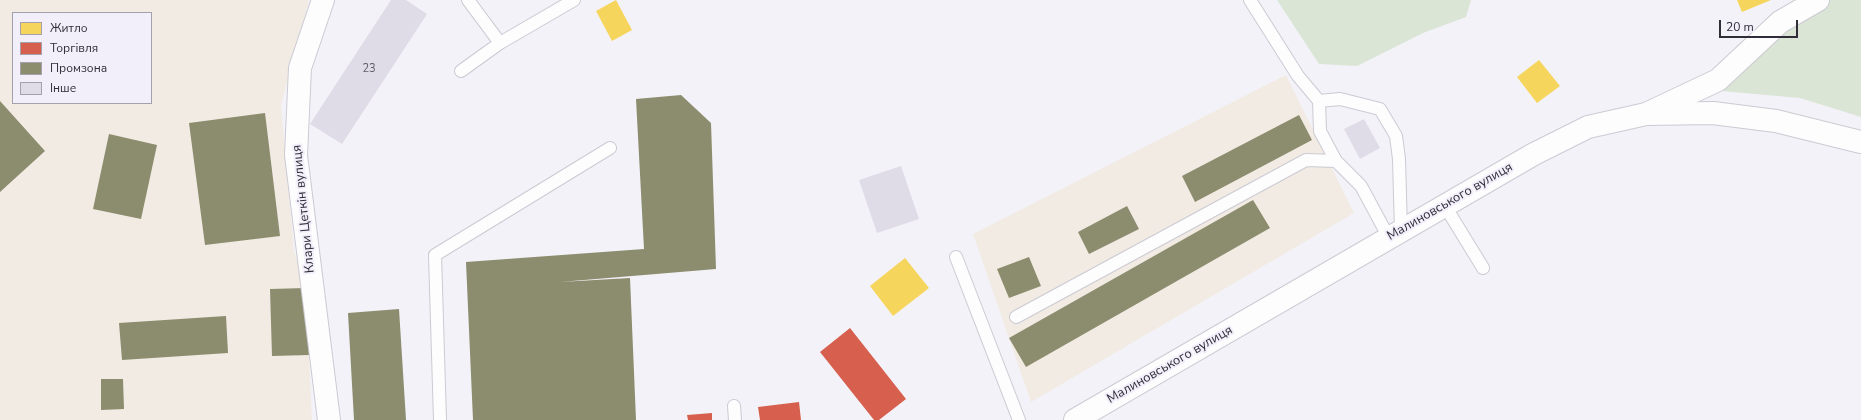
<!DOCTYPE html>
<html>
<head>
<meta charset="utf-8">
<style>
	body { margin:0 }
	#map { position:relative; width:1861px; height:420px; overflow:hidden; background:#f3f2f8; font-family:"Nunito Sans",sans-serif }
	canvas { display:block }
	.legend { position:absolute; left:12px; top:12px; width:140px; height:92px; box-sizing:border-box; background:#f2effb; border:1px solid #a4a1ad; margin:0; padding:5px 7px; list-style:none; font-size:12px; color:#302d38 }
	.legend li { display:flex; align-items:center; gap:8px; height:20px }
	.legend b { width:20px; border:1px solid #a4a1ad }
	.scale { position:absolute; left:1719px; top:20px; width:79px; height:18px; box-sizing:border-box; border:2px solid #302d38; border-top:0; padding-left:5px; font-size:12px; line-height:14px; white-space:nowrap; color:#302d38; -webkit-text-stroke:3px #f2effb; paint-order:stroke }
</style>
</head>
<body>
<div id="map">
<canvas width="1861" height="420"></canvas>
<ul class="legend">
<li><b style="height:11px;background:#f6d55c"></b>Житло</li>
<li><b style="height:11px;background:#d6604d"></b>Торгівля</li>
<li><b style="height:11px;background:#8c8c6e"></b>Промзона</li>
<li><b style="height:11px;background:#dfdbe7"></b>Інше</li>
</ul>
<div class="scale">20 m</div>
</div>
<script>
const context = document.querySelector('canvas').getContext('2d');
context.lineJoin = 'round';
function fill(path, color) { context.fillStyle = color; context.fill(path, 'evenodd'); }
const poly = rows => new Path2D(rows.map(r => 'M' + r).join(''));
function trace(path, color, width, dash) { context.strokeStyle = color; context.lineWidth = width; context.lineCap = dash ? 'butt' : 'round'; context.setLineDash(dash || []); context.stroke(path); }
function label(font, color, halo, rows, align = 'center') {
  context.font = font + ' "Nunito Sans",sans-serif'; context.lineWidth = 4; context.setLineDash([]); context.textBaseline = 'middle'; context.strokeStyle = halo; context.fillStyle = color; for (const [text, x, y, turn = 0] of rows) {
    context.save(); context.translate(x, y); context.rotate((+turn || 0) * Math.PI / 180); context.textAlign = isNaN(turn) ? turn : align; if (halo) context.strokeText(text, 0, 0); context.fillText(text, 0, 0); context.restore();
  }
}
fill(poly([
	[0,0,309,0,281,105,294,251,306,288,312,420,0,420],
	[13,13,151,13,151,103,13,103],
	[1286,75,1354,213,1031,402,973,234]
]), '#f1ebe3');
fill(poly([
	[1277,0,1471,0,1466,17,1423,33,1357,66,1319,64],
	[1827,0,1861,0,1861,117,1800,98,1710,90,1753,55]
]), '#dbe5d5');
fill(poly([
	[616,0,632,30,612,41,596,11],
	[1737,0,1771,0,1742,12],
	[1539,60,1560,86,1537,103,1517,77],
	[905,258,929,288,893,316,870,286]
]), '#f6d55c');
fill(poly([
	[850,328,906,399,879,420,874,420,820,352],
	[799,402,801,420,760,420,758,407],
	[712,413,712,420,688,420,687,415]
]), '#d6604d');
fill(poly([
	[681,95,711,123,716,269,560,282,630,278,636,420,473,420,466,262,644,249,636,99],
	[0,101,45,151,0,192],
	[265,113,280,236,205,245,189,123],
	[1299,115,1312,140,1195,202,1182,176],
	[109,134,157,145,141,219,93,209],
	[1253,200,1270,228,1026,367,1009,338],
	[1127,206,1139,229,1089,254,1078,232],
	[1029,257,1041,286,1009,298,997,269],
	[306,288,309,355,272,356,270,289],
	[399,309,406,420,354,420,348,313],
	[226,316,228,353,122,360,119,323],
	[101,379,123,379,124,409,101,410]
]), '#8c8c6e');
fill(poly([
	[391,0,406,0,427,14,342,144,310,124],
	[1364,119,1380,148,1360,159,1344,129],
	[901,166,919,219,877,233,859,180]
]), '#dfdbe7');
const service = poly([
	[468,0,500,43],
	[1250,0,1298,76,1319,101,1340,99,1380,109,1396,136,1399,159,1401,231],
	[461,71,500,43,574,0],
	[1319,101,1320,131,1336,161],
	[1445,206,1483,268],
	[956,257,1019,420],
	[1016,317,1306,160,1336,161,1361,186,1389,238],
	[734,406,735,420],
	[440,420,435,255,610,148]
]);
const minor = poly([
	[323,0,300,68,296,155,329,420],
	[1646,114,1718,80,1780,22,1818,0]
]);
const secondary = poly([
	[1075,420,1534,154,1588,127,1646,114,1713,113,1776,121,1861,142]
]);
trace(service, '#cccad3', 14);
trace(minor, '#cccad3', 24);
trace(secondary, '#cccad3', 24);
trace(service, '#fdfdfe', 12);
trace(minor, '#fdfdfe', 22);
trace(secondary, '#fdfdfe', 22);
label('11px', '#5e5b66', null, [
	["23",369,69]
]);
label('13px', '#302d38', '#f2effb', [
	["Малиновського вулиця",1450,202,-30],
	["Клари Цеткін вулиця",304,209,-96],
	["Малиновського вулиця",1170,365,-30]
]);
</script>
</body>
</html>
